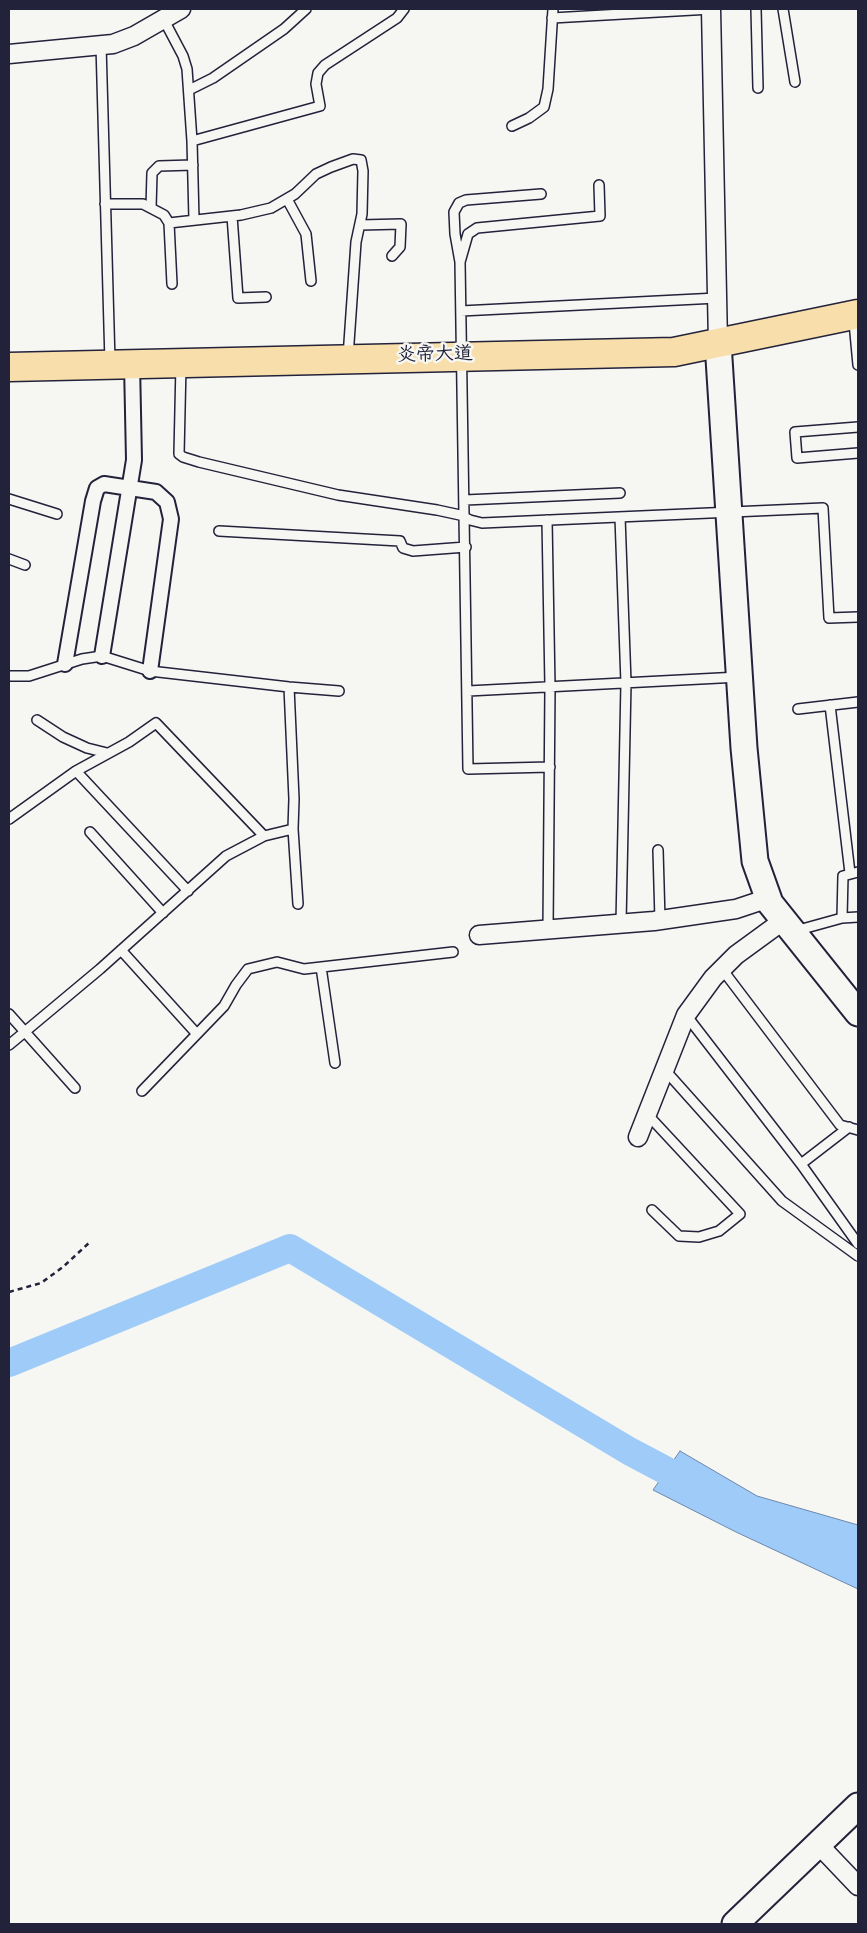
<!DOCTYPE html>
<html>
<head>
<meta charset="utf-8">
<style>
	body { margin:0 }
	#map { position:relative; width:867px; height:1933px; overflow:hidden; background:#f6f6f2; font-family:Dekko,sans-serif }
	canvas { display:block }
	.frame { position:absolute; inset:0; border:10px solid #22223b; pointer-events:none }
</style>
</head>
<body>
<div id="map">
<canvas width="867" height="1933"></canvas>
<div class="frame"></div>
</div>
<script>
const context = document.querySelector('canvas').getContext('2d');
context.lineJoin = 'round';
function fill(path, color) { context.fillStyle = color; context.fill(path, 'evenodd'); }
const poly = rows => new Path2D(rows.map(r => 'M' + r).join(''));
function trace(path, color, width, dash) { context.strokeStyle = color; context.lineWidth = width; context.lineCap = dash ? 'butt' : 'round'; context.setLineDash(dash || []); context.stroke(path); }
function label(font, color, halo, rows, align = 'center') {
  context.font = font + ' Dekko,"LXGW WenKai TC",sans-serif'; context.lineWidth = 5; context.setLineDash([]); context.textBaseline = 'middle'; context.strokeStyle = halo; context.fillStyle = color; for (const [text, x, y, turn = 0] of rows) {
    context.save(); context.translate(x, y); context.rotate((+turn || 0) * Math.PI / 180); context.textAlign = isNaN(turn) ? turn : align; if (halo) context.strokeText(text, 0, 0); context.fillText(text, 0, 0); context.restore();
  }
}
const water = poly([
	[680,1451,757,1496,858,1525,858,1589,736,1532,653,1490,680,1451]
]);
fill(water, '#9ecbf8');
trace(water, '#6c87ac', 1);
trace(poly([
	[9,1363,290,1248,629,1451,699,1488]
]), '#9ecbf8', 28);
const service = poly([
	[756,9,758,88],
	[783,9,795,82],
	[552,18,711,9],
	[164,20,183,56,187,69,192,141,194,220],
	[101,45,110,362],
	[189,90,213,78,284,29,306,9],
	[512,126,529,118,544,107,548,89,553,9],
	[192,141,320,106,316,84,318,73,325,65,397,18,404,9],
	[541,194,466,200,459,203,454,212,455,234,460,262,468,769,550,767],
	[287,199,306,234,311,281],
	[105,204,143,204,164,215,169,223,241,215,271,208,295,194,316,174,331,167,353,159,361,160,363,171,362,214,356,242,348,357],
	[151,208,152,173,159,166,193,165],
	[232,216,238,298,266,297],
	[169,223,172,284],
	[360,225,401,224,400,247,392,256],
	[460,262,468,234,477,228,600,216,599,185],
	[461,311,717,298],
	[854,322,858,365],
	[181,365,179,454,183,457,199,462,338,495,437,510,460,515,470,520,482,523,823,508,829,618,858,617],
	[858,427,795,432,797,458,858,453],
	[9,499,57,514],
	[465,500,620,493],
	[620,517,626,683,621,923],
	[547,520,550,687,548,929],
	[219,531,400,541,403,548,413,551,466,547],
	[9,559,25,565],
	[9,676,29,676,82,659,102,656,150,671,289,687,339,691],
	[289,687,294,799,293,829,298,904],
	[468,691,739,677],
	[830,705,850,873],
	[798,709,858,702],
	[37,720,63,737,87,748,107,753],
	[76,771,188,891],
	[9,819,76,771,129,742,156,723,264,836],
	[90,832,163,913],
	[658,850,660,920],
	[842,918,843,876,858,872],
	[795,931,842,918,858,917],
	[121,950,196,1033],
	[321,967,335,1063],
	[722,969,840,1125,858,1130],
	[9,1014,75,1088],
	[686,1015,801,1164,858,1244],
	[9,1045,100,969,226,856,264,836,293,829],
	[664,1069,782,1201,858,1256],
	[142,1091,224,1006,236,985,248,969,277,962,304,969,453,952],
	[647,1114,740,1214,719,1231,699,1237,679,1236,652,1210],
	[801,1164,849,1127]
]);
const pedestrian = poly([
	[102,656,134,460,132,364],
	[65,664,93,501,97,488,104,484,156,492,167,502,171,519,150,671]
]);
const minor = poly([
	[711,9,718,343],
	[9,54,113,44,134,36,181,9],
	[479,935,654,921,736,909,769,898],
	[638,1137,686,1015,713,978,736,955,784,920],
	[818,1844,858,1886]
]);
const secondary = poly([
	[718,343,744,748,755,861,770,903,858,1013],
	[735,1924,858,1806]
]);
const primary = poly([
	[9,367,674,352,858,314]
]);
trace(service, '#22223b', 12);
trace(pedestrian, '#22223b', 18);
trace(minor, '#22223b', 21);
trace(secondary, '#22223b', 29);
trace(primary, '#22223b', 31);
trace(poly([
	[9,1292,41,1283,63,1267,90,1242]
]), '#22223b', 2.5, [5, 4]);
trace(service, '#f6f6f2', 9);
trace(pedestrian, '#f6f6f2', 14);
trace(minor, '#f6f6f2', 18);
trace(secondary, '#f6f6f2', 25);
trace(primary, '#f8deab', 28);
label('19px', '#22223b', '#f6f6f2', [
	["炎帝大道",435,357,-1]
]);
</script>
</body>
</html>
